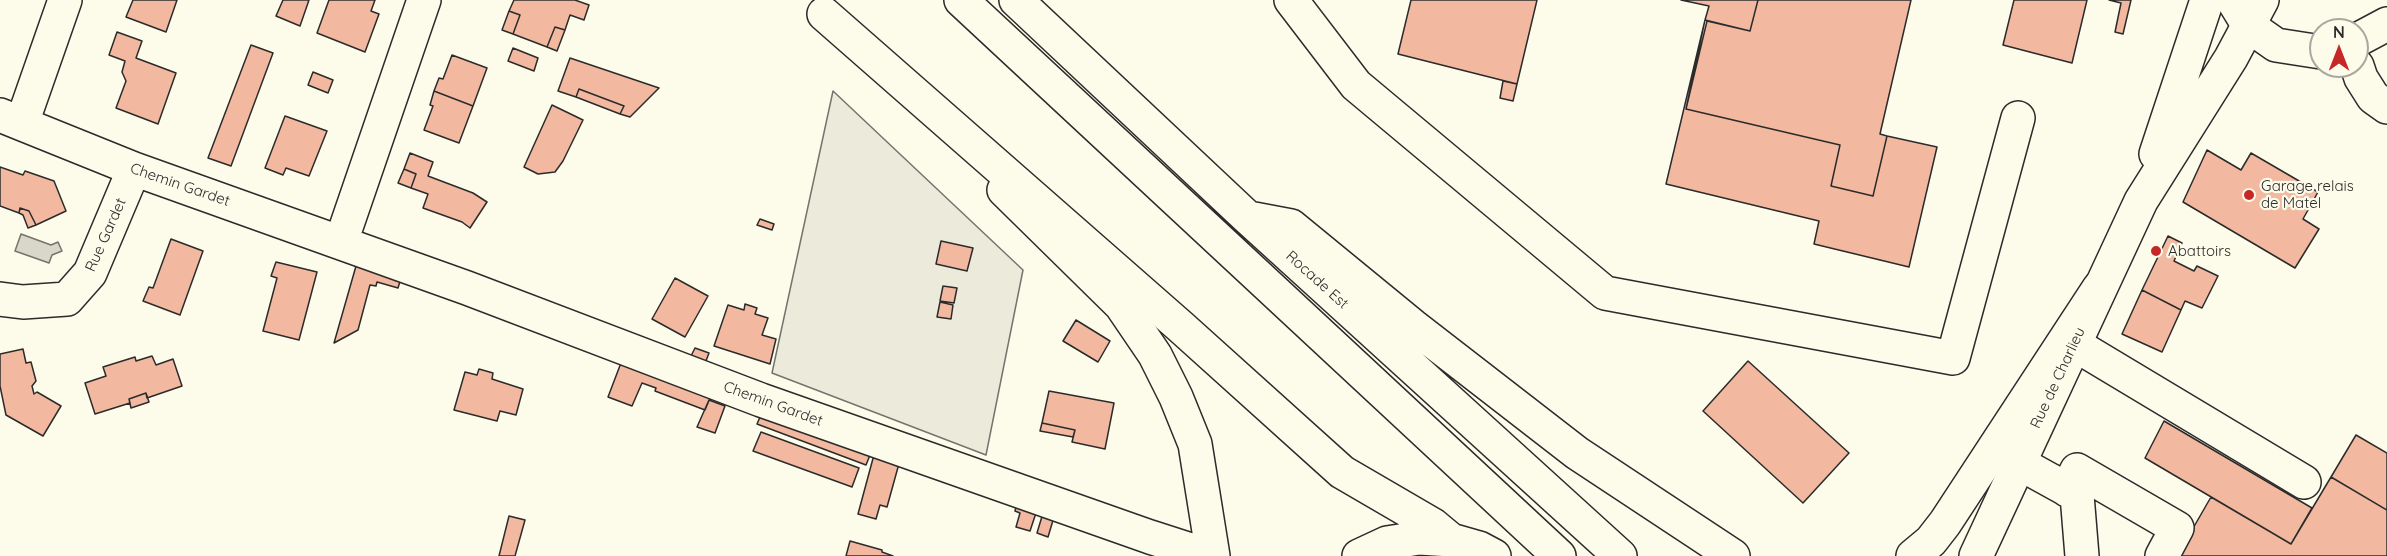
<!DOCTYPE html>
<html>
<head>
<meta charset="utf-8">
<style>
	body { margin:0 }
	#map { position:relative; width:2387px; height:556px; overflow:hidden; background:#fdfbea; font-family:Quicksand,sans-serif }
	canvas { display:block }
	.north { position:absolute; left:2309px; top:18px; width:60px; height:60px; box-sizing:border-box; background:#fdfbea; border:2px solid #a9a89e; border-radius:50%; rotate:0deg; font-size:16px; font-weight:700; line-height:24px; text-align:center; color:#2b2b2b }
	.north::after { content:''; display:block; margin:auto; width:21px; height:27px; background:#c62828; clip-path:polygon(50% 0,100% 100%,50% 72%,0 100%) }
</style>
</head>
<body>
<div id="map">
<canvas width="2387" height="556"></canvas>
<div class="north">N</div>
</div>
<script>
const context = document.querySelector('canvas').getContext('2d');
context.lineJoin = 'round';
function fill(path, color) { context.fillStyle = color; context.fill(path, 'evenodd'); }
const poly = rows => new Path2D(rows.map(r => 'M' + r).join(''));
function trace(path, color, width, dash) { context.strokeStyle = color; context.lineWidth = width; context.lineCap = dash ? 'butt' : 'round'; context.setLineDash(dash || []); context.stroke(path); }
function label(font, color, halo, rows, align = 'center') {
  context.font = font + ' Quicksand,sans-serif'; context.lineWidth = 4.5; context.setLineDash([]); context.textBaseline = 'middle'; context.strokeStyle = halo; context.fillStyle = color; for (const [text, x, y, turn = 0] of rows) {
    context.save(); context.translate(x, y); context.rotate((+turn || 0) * Math.PI / 180); context.textAlign = isNaN(turn) ? turn : align; if (halo) context.strokeText(text, 0, 0); context.fillText(text, 0, 0); context.restore();
  }
}
const green = poly([
	[833,91,1023,270,986,455,772,373,833,91]
]);
fill(green, '#ecebdb');
trace(green, '#74746e', 1.5);
const water = poly([
	[21,234,51,245,58,242,62,251,52,255,49,263,15,251,21,234]
]);
fill(water, '#d8d7c9');
trace(water, '#74746e', 1.5);
const building = poly([
	[133,0,177,0,166,32,126,17,133,0],
	[283,0,309,0,300,26,276,16,283,0],
	[329,0,375,0,371,11,379,14,365,52,317,33,329,0],
	[514,0,575,0,589,5,584,20,570,15,565,30,555,27,547,47,513,34,520,15,509,11,514,0],
	[1411,0,1537,0,1517,84,1398,54,1411,0],
	[1681,0,1758,0,1750,31,1705,20,1709,6,1681,0],
	[1758,0,1911,0,1880,134,1887,136,1873,196,1831,186,1840,145,1686,109,1707,21,1750,31,1758,0],
	[2014,0,2087,0,2072,63,2003,45,2014,0],
	[2109,0,2131,0,2123,34,2115,32,2121,3,2109,0],
	[509,11,520,15,513,34,502,30,509,11],
	[1705,20,1686,109,1840,145,1831,186,1873,196,1887,136,1937,147,1909,267,1814,244,1819,221,1666,184,1705,20],
	[555,27,565,30,557,51,547,47,555,27],
	[117,32,142,41,136,58,176,73,158,124,116,108,126,81,122,72,125,61,109,55,117,32],
	[251,45,273,53,231,166,208,158,251,45],
	[513,48,538,58,534,71,508,61,513,48],
	[452,55,487,68,473,106,434,91,439,78,443,79,452,55],
	[570,58,659,88,630,117,620,114,624,106,579,89,576,97,558,91,570,58],
	[313,72,333,80,328,93,308,85,313,72],
	[1503,81,1517,84,1513,101,1500,98,1503,81],
	[579,89,624,106,620,114,576,97,579,89],
	[434,91,473,106,459,143,424,130,433,106,430,105,434,91],
	[552,105,583,120,563,161,555,172,538,174,524,167,552,105],
	[285,116,327,131,309,176,286,168,283,175,265,168,285,116],
	[2207,150,2241,170,2251,153,2318,192,2303,219,2319,229,2295,268,2183,202,2207,150],
	[410,153,433,162,428,176,473,193,487,202,470,228,462,222,423,208,428,194,411,188,416,174,404,169,410,153],
	[0,167,23,175,25,171,54,181,66,211,36,225,29,211,20,208,19,213,0,206,0,167],
	[404,169,416,174,411,188,398,183,404,169],
	[20,208,29,211,36,225,28,228,23,215,19,213,20,208],
	[760,219,774,224,772,230,757,225,760,219],
	[2168,236,2182,243,2174,261,2194,271,2197,266,2218,276,2202,308,2185,301,2181,310,2142,290,2168,236],
	[171,239,203,251,180,315,143,301,149,287,153,288,171,239],
	[941,241,973,248,967,271,936,264,941,241],
	[358,259,401,278,398,288,377,282,376,286,370,285,358,330,334,343,358,259],
	[276,262,317,272,299,340,263,331,277,278,271,276,276,262],
	[675,278,708,296,685,337,652,319,675,278],
	[943,286,957,288,954,303,940,301,943,286],
	[2142,290,2181,310,2162,352,2122,334,2142,290],
	[940,302,953,305,951,319,937,317,940,302],
	[745,304,757,308,755,314,768,318,762,335,776,339,770,364,714,346,728,305,744,310,745,304],
	[1076,320,1110,341,1098,362,1063,341,1076,320],
	[695,348,709,353,704,366,689,360,695,348],
	[23,349,26,363,31,362,36,381,32,386,34,394,37,392,61,406,43,436,6,415,0,386,0,354,23,349],
	[624,355,713,391,705,410,655,391,656,388,642,383,632,406,608,397,624,355],
	[152,356,156,365,173,359,182,386,147,398,146,393,129,399,130,403,95,414,85,383,106,376,103,367,135,357,136,361,152,356],
	[1748,361,1849,453,1803,503,1703,411,1748,361],
	[479,369,493,373,492,379,523,389,516,415,500,411,497,421,454,410,465,372,477,375,479,369],
	[1049,391,1114,403,1105,449,1072,442,1075,430,1042,423,1049,391],
	[146,393,149,402,131,408,129,399,146,393],
	[709,400,725,406,715,433,697,427,709,400],
	[763,410,872,450,866,465,757,424,763,410],
	[2164,421,2312,508,2291,544,2145,458,2164,421],
	[1042,423,1075,430,1073,437,1040,431,1042,423],
	[761,432,859,468,852,487,753,451,761,432],
	[2356,435,2387,453,2387,510,2331,477,2356,435],
	[875,451,900,460,887,507,880,505,876,519,858,514,875,451],
	[2331,477,2387,510,2387,556,2177,556,2211,497,2291,544,2331,477],
	[1017,503,1037,510,1030,531,1016,527,1020,513,1015,511,1017,503],
	[1043,513,1054,517,1048,537,1037,533,1043,513],
	[509,516,525,520,515,556,499,556,509,516],
	[850,541,882,550,882,552,893,556,846,556,850,541]
]);
fill(building, '#f2b8a0');
trace(building, '#2b2b2b', 1.5);
const minor = poly([
	[1291,0,1356,85,1605,293,1953,358,2018,118],
	[2233,0,2249,26,2276,45,2321,52],
	[2357,40,2387,24],
	[2357,66,2361,78,2373,97,2387,107],
	[0,115,134,169,467,288,761,400,1150,537,1209,556],
	[22,123,65,0],
	[1004,190,1121,305,1155,355,1176,397,1195,444,1213,556],
	[341,242,424,0],
	[0,299,23,302,67,299,90,273,134,169],
	[2074,344,2304,482],
	[2019,463,2077,495,2082,556],
	[2067,490,2077,470,2177,528,2162,556]
]);
const major = poly([
	[2156,154,2207,0],
	[1976,556,2141,201,2231,58,2262,0]
]);
const highway = poly([
	[961,0,1559,556],
	[1016,0,1247,217,1620,556],
	[824,14,1181,327,1342,472,1433,525,1451,540],
	[1254,219,1291,226,1413,326,1577,453,1733,556],
	[1359,556,1387,543,1419,538,1451,540,1479,548,1494,556],
	[1913,556,1931,541,1945,523,2099,288]
]);
trace(minor, '#2b2b2b', 36);
trace(major, '#2b2b2b', 36);
trace(highway, '#2b2b2b', 36);
trace(minor, '#fdfbea', 33);
trace(major, '#fdfbea', 33);
trace(highway, '#fdfbea', 33);
for (const [x, y, r, color] of [
	[2249,195,6,"#c62828"],
	[2156,251,6,"#c62828"]
]) { const dot = new Path2D(); dot.arc(x, y, r, 0, 2 * Math.PI); context.fillStyle = color; context.fill(dot); trace(dot, '#fdfbea', 2); }
label('15px', '#2b2b2b', '#fdfbea', [
	["Chemin Gardet",180,185,19],
	["Rue Gardet",106,235,-66],
	["Rocade Est",1317,280,42],
	["Rue de Charlieu",2058,378,-65],
	["Chemin Gardet",773,404,20]
]);
label('15px', '#2b2b2b', '#fdfbea', [
	["Garage relais",2261,186],
	["de Matel",2261,203],
	["Abattoirs",2168,251]
], 'left');
</script>
</body>
</html>
